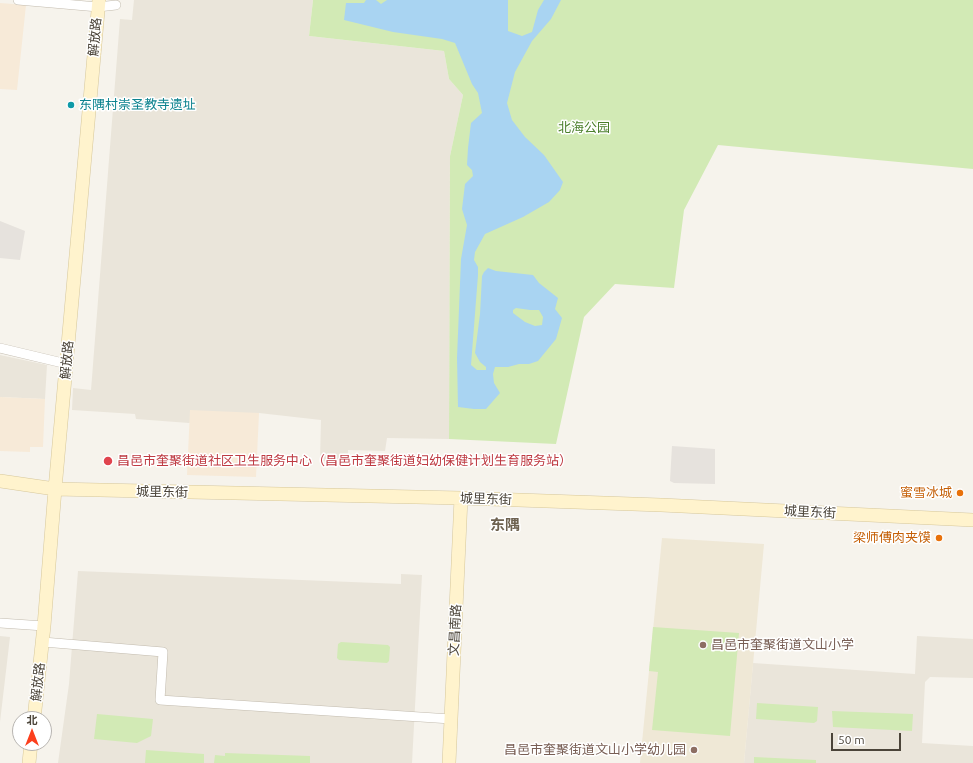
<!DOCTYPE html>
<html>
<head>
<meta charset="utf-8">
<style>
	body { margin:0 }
	#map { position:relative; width:973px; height:763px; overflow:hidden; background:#f6f3ec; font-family:Ubuntu,"Noto Sans SC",sans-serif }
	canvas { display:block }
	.north { position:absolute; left:12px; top:711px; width:40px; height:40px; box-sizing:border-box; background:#fff; border:1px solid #b7b4b0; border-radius:50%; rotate:0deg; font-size:11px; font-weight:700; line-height:16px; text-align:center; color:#4b4439 }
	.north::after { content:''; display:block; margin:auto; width:14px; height:18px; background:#fc3f1d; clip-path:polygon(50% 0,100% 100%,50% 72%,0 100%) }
	.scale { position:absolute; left:831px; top:733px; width:70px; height:18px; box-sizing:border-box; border:2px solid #4b4439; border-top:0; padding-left:5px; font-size:12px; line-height:14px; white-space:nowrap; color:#4b4439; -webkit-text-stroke:3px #fff; paint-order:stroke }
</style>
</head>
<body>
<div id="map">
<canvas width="973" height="763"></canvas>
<div class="north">北</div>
<div class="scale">50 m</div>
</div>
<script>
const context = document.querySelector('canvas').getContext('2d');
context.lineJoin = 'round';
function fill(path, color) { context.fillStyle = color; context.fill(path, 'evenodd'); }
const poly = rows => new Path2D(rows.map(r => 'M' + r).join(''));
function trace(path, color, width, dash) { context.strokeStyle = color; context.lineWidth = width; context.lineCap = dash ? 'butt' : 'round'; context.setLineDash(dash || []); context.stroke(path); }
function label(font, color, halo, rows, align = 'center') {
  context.font = font + ' Ubuntu,"Noto Sans SC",sans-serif'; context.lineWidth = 3; context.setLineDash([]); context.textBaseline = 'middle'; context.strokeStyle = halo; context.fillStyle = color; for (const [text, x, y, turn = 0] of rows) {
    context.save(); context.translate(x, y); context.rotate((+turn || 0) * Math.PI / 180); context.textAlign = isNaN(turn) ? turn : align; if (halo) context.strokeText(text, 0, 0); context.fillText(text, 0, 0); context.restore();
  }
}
fill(poly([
	[134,0,313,0,309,36,444,51,449,79,463,95,450,156,449,439,387,438,385,451,348,450,348,461,320,461,321,420,259,413,189,423,136,419,135,414,72,410,73,388,91,390,120,19,132,20],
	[0,355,47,365,45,399,0,397],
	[78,571,401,584,401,574,422,575,412,763,58,763,69,684],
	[0,636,10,637,0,722],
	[917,636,973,639,973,678,930,677,925,682,922,743,973,746,973,763,744,763,753,663,915,674]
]), '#eae5da');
fill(poly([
	[0,3,26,5,17,90,0,89],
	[0,397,45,399,43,447,30,447,30,452,0,451],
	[190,410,259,413,256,477,187,475]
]), '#f7ead8');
fill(poly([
	[0,221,25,231,20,260,0,258],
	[672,446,715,449,715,484,674,483,670,481]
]), '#e6e2dd');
fill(poly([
	[662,538,764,544,744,763,640,763]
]), '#efe8d6');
fill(poly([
	[310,0,973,0,973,169,718,145,684,210,674,288,615,284,584,317,556,444,449,439,450,156,463,95,449,79,444,51,309,36,313,0],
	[653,627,739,633,730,736,652,730,658,672,649,671],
	[341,642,388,645,390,647,389,661,387,663,339,660,337,658,338,644],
	[757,703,818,707,817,721,814,723,756,719],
	[832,711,913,714,912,731,833,727],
	[97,714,153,719,151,736,137,743,94,739],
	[146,750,204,754,204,763,145,763],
	[225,753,310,756,310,763,214,763,215,755,225,756],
	[754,757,816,760,816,763,754,763]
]), '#d2eab5');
fill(poly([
	[366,0,376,0,381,4,387,0,508,0,508,31,522,36,532,32,538,10,544,0,561,0,551,19,532,41,515,72,507,103,512,120,525,137,544,155,563,182,560,190,549,202,523,217,485,234,475,252,474,260,478,267,478,275,471,365,477,370,486,370,486,367,480,362,475,353,480,314,482,276,484,272,488,268,496,271,533,275,539,283,558,298,555,309,562,318,556,339,538,361,529,364,519,364,508,367,495,367,493,374,494,383,500,393,486,409,474,409,458,407,457,358,461,259,467,225,462,209,465,184,473,176,472,170,467,165,468,148,471,123,482,113,478,93,472,84,455,43,442,39,393,32,344,20,346,3,364,3],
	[516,308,530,310,539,310,543,317,542,325,535,326,525,322,513,313,513,310]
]), '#a9d4f2');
const street = poly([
	[18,0,98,7,116,5],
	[0,348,67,364],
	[0,623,44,626],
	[43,642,163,652,160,700,451,719]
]);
const secondary = poly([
	[0,481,55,489,461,498,661,505,973,520],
	[34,719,44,626,55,489,99,0],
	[29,763,31,743],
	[449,763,461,498]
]);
trace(street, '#c2bbae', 10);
trace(secondary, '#d6c79b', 14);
trace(street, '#fff', 9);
trace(secondary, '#fff3cd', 13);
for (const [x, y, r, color] of [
	[71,105,4,"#0f9aa8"],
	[108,461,5,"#e0444e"],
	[960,493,4,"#e8710a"],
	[939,538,4,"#e8710a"],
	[703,645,4,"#8d6e63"],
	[694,750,4,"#8d6e63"]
]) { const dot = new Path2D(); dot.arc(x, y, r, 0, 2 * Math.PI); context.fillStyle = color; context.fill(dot); trace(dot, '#fff', 1.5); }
label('13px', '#4b4439', '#fff', [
	["解放路",95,37,-85],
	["解放路",67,360,-85],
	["城里东街",162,492,1],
	["城里东街",486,499,2],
	["城里东街",810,512,3],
	["文昌南路",455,630,-87],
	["解放路",38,682,-84]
]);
label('13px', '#0d838f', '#fff', [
	["东隅村崇圣教寺遗址",79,105]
], 'left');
label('13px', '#4a7f2a', '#fff', [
	["北海公园",584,128]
]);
label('13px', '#be3a42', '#fff', [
	["昌邑市奎聚街道社区卫生服务中心（昌邑市奎聚街道妇幼保健计划生育服务站）",117,461]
], 'left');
label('13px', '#c56008', '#fff', [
	["蜜雪冰城",952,493],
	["梁师傅肉夹馍",931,538]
], 'right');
label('13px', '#785e54', '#fff', [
	["昌邑市奎聚街道文山小学",711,645],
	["昌邑市奎聚街道文山小学幼儿园",686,750,"right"]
], 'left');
label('bold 15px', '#6e6250', '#fff', [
	["东隅",505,525]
]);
</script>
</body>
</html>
